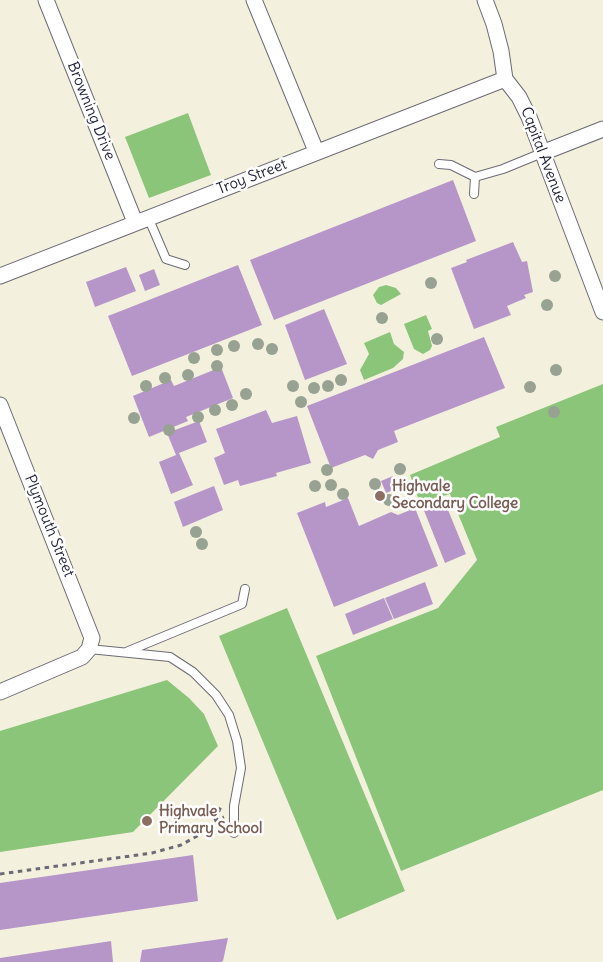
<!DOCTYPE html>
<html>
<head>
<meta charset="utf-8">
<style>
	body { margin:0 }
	canvas { display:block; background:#f4f0de }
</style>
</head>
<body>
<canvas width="603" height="962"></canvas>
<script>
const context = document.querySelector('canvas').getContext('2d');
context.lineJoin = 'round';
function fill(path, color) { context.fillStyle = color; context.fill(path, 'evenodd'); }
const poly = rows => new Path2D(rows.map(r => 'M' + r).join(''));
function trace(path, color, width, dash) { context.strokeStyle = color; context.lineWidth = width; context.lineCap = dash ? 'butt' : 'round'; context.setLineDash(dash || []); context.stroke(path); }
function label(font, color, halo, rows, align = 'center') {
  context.font = font + ' Delius,sans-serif'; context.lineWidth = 5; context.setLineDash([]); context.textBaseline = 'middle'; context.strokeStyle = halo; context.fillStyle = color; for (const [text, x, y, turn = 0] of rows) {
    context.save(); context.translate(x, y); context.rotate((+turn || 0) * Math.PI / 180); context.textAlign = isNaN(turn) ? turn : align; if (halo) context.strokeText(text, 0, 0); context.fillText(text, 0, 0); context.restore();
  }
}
fill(poly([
	[188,113,211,175,149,198,125,137],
	[386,285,396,288,401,294,381,305,377,303,373,295,379,287],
	[426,315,432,329,428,331,432,346,430,350,423,354,414,349,404,324],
	[390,332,394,344,404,352,403,359,393,368,364,380,360,370,369,354,364,343],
	[603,384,603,790,401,871,316,656,438,608,477,560,450,494,420,503,410,475,500,437,496,427],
	[287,608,405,891,337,920,219,636],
	[167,680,189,698,204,714,218,746,133,832,0,852,0,731]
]), '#8bc57a');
fill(poly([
	[453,180,476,241,274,320,250,260],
	[513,242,522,262,527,261,533,292,524,295,526,298,507,306,511,315,474,329,451,268,467,262,466,260],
	[238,265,262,325,132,376,108,316],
	[126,267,136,291,95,307,86,282],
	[154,269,160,285,145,291,139,275],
	[324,309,347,364,305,380,285,325],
	[484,337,505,388,394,431,398,442,378,450,373,459,365,455,331,468,307,406],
	[221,367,233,398,186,417,188,421,149,437,133,396,171,380,174,386],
	[266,410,272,423,297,416,311,463,276,473,277,476,240,486,238,480,224,485,214,458,225,453,216,429],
	[199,421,207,442,179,453,193,485,171,494,159,462,176,455,167,433],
	[393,476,398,488,386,493,381,481],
	[214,486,223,510,183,527,174,502],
	[348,498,359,526,391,512,398,515,415,508,438,566,334,607,297,513,325,502,326,507],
	[444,500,466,554,445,563,423,508],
	[425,582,433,604,394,619,385,598],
	[384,598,393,619,353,635,345,614],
	[193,855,198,901,0,930,0,883],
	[228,938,223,961,221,962,140,962,142,950],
	[111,941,113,962,0,962,0,958]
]), '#b696c9');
const service = poly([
	[439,164,451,165,475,177,503,169,542,153],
	[474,194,475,177],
	[148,217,166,259,185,265],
	[89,649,170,657,193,672,216,695,229,715,237,741,241,768,234,806,234,833],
	[126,652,242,604,245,589]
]);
const minor = poly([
	[46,0,135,222],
	[254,0,316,151],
	[485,0,494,24,501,51,505,79,519,97,529,117,603,312],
	[542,153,603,129],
	[0,276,505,79],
	[0,405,92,638,89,649,82,657,0,692]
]);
trace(service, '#6c6a74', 10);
trace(minor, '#6c6a74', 17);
trace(poly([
	[215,820,222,804],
	[0,874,152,853,181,845,199,835,214,821,224,817]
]), '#6c6a74', 3, [4.5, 4.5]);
trace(service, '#fff', 8);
trace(minor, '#fff', 15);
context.fillStyle = '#98a292';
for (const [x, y] of [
	[555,276],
	[431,283],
	[547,305],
	[382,318],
	[437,339],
	[258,344],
	[234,346],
	[272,349],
	[217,350],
	[194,358],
	[217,366],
	[556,370],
	[188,375],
	[165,378],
	[341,380],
	[146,386],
	[293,386],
	[328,386],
	[530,387],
	[314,388],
	[246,394],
	[301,402],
	[232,405],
	[215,410],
	[554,412],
	[198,417],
	[134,418],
	[169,430],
	[400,469],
	[327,470],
	[375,484],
	[331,485],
	[315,486],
	[426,488],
	[343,494],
	[389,500],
	[407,504],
	[196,532],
	[202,544]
]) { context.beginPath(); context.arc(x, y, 6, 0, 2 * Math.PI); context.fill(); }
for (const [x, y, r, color] of [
	[380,496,6,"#8d6e63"],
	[147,821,6,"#8d6e63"]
]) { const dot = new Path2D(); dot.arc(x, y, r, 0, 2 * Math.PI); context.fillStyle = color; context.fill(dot); trace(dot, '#fff', 2); }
label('15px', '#22223b', '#fff', [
	["Browning Drive",91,111,68],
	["Capital Avenue",543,155,69],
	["Troy Street",252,177,-21],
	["Plymouth Street",49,526,68]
]);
label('bold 15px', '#785e54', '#fff', [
	["Highvale",392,487],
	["Secondary College",392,504],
	["Highvale",159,812],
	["Primary School",159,829]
], 'left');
</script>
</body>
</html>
